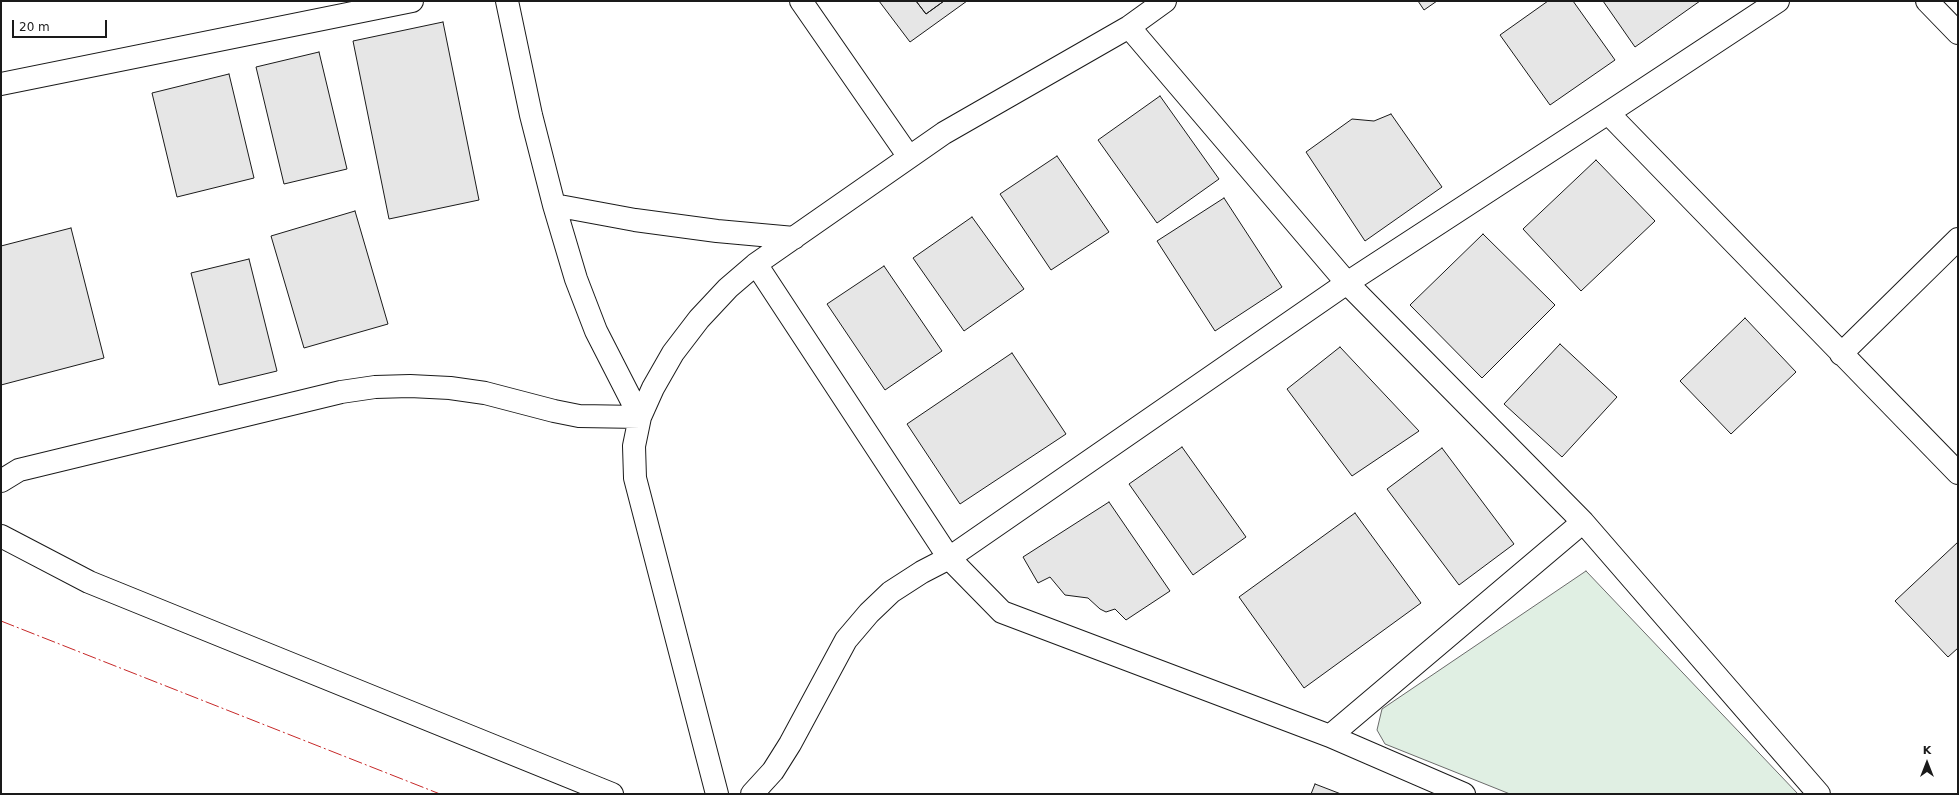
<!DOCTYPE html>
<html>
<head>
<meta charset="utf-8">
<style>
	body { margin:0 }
	#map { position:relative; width:1959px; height:795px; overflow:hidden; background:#fff; font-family:"DejaVu Sans",sans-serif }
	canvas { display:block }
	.frame { position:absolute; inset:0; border:2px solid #1a1a1a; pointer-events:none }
	.north { position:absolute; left:1907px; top:743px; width:40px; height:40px; -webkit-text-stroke:3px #fff; paint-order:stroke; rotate:0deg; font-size:11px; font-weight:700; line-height:16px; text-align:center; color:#1a1a1a }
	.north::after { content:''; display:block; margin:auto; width:14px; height:18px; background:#1a1a1a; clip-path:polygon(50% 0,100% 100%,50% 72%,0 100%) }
	.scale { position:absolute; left:12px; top:20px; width:95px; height:18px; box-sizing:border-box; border:2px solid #1a1a1a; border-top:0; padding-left:5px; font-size:12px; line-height:14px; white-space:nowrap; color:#1a1a1a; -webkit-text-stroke:3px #fff; paint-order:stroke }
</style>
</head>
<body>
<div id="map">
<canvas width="1959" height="795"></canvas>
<div class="frame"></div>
<div class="north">K</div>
<div class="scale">20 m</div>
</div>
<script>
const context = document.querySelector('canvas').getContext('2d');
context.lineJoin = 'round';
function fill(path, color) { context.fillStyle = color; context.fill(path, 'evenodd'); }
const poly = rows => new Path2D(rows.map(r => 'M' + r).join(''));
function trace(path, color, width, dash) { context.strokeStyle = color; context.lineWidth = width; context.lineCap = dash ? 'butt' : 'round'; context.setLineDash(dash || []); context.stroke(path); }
const green = poly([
	[1586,571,1798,794,1510,794,1385,744,1377,730,1382,709,1586,571]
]);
fill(green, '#e0efe3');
trace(green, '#6a6a6a', 1);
const building = poly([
	[879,1,916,1,926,14,944,1,967,1,910,42,879,1],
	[916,1,944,1,926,14,916,1],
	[1418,1,1437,1,1424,10,1418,1],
	[1548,1,1573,1,1615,60,1550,105,1500,35,1548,1],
	[1603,1,1700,1,1635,47,1603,1],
	[443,22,479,200,389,219,353,41,443,22],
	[319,52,347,169,284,184,256,67,319,52],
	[229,74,254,178,177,197,152,93,229,74],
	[1160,96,1219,179,1157,223,1098,140,1160,96],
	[1391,114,1442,187,1365,241,1306,152,1352,119,1374,121,1391,114],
	[1057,156,1109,232,1051,270,1000,194,1057,156],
	[1596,160,1655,221,1581,291,1523,229,1596,160],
	[1224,198,1282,287,1215,331,1157,241,1224,198],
	[355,211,388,324,304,348,271,236,355,211],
	[972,217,1024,289,964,331,913,258,972,217],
	[71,228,104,358,1,385,1,246,71,228],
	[1483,234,1555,305,1482,378,1410,305,1483,234],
	[249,259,277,371,219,385,191,273,249,259],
	[884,266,942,351,885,390,827,304,884,266],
	[1745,318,1796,372,1731,434,1680,381,1745,318],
	[1560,344,1617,397,1562,457,1504,404,1560,344],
	[1340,347,1419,431,1352,476,1287,389,1340,347],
	[1012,353,1066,434,960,504,907,424,1012,353],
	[1182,447,1246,537,1193,575,1129,484,1182,447],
	[1442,448,1514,544,1459,585,1387,489,1442,448],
	[1109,502,1170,591,1126,620,1115,609,1106,612,1100,609,1088,598,1065,595,1050,577,1038,583,1023,557,1109,502],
	[1355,513,1421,603,1304,688,1239,597,1355,513],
	[1958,542,1958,648,1948,657,1895,601,1958,542],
	[1315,784,1341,794,1311,794,1315,784]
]);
fill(building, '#e6e6e6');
trace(building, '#1a1a1a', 1);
const minor = poly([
	[801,1,909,157],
	[1778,1,1608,113,1958,473],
	[1927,1,1958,33],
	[1129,27,1347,283,1583,522,1819,794],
	[1,84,412,1],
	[554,205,635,220,717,231,794,238],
	[756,264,949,558,1002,612,1330,736,1464,794],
	[1841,354,1958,239],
	[1,481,19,470,341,392,375,387,410,386,450,388,485,393,554,411,579,416,640,417,596,331,576,279,554,205,531,115,507,1],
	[1,536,89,582,612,794],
	[1330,736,1583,522],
	[717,794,635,478,634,446,640,417,653,388,673,353,699,319,728,288,756,264,944,133,1129,27,1165,1],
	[752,794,773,771,790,744,846,640,869,613,891,592,922,572,949,558,1347,283,1608,113]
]);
trace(minor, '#1a1a1a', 24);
trace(minor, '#fff', 22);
trace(poly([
	[1,621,440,794]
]), '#c62828', 1, [14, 3, 2, 3]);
</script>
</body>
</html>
